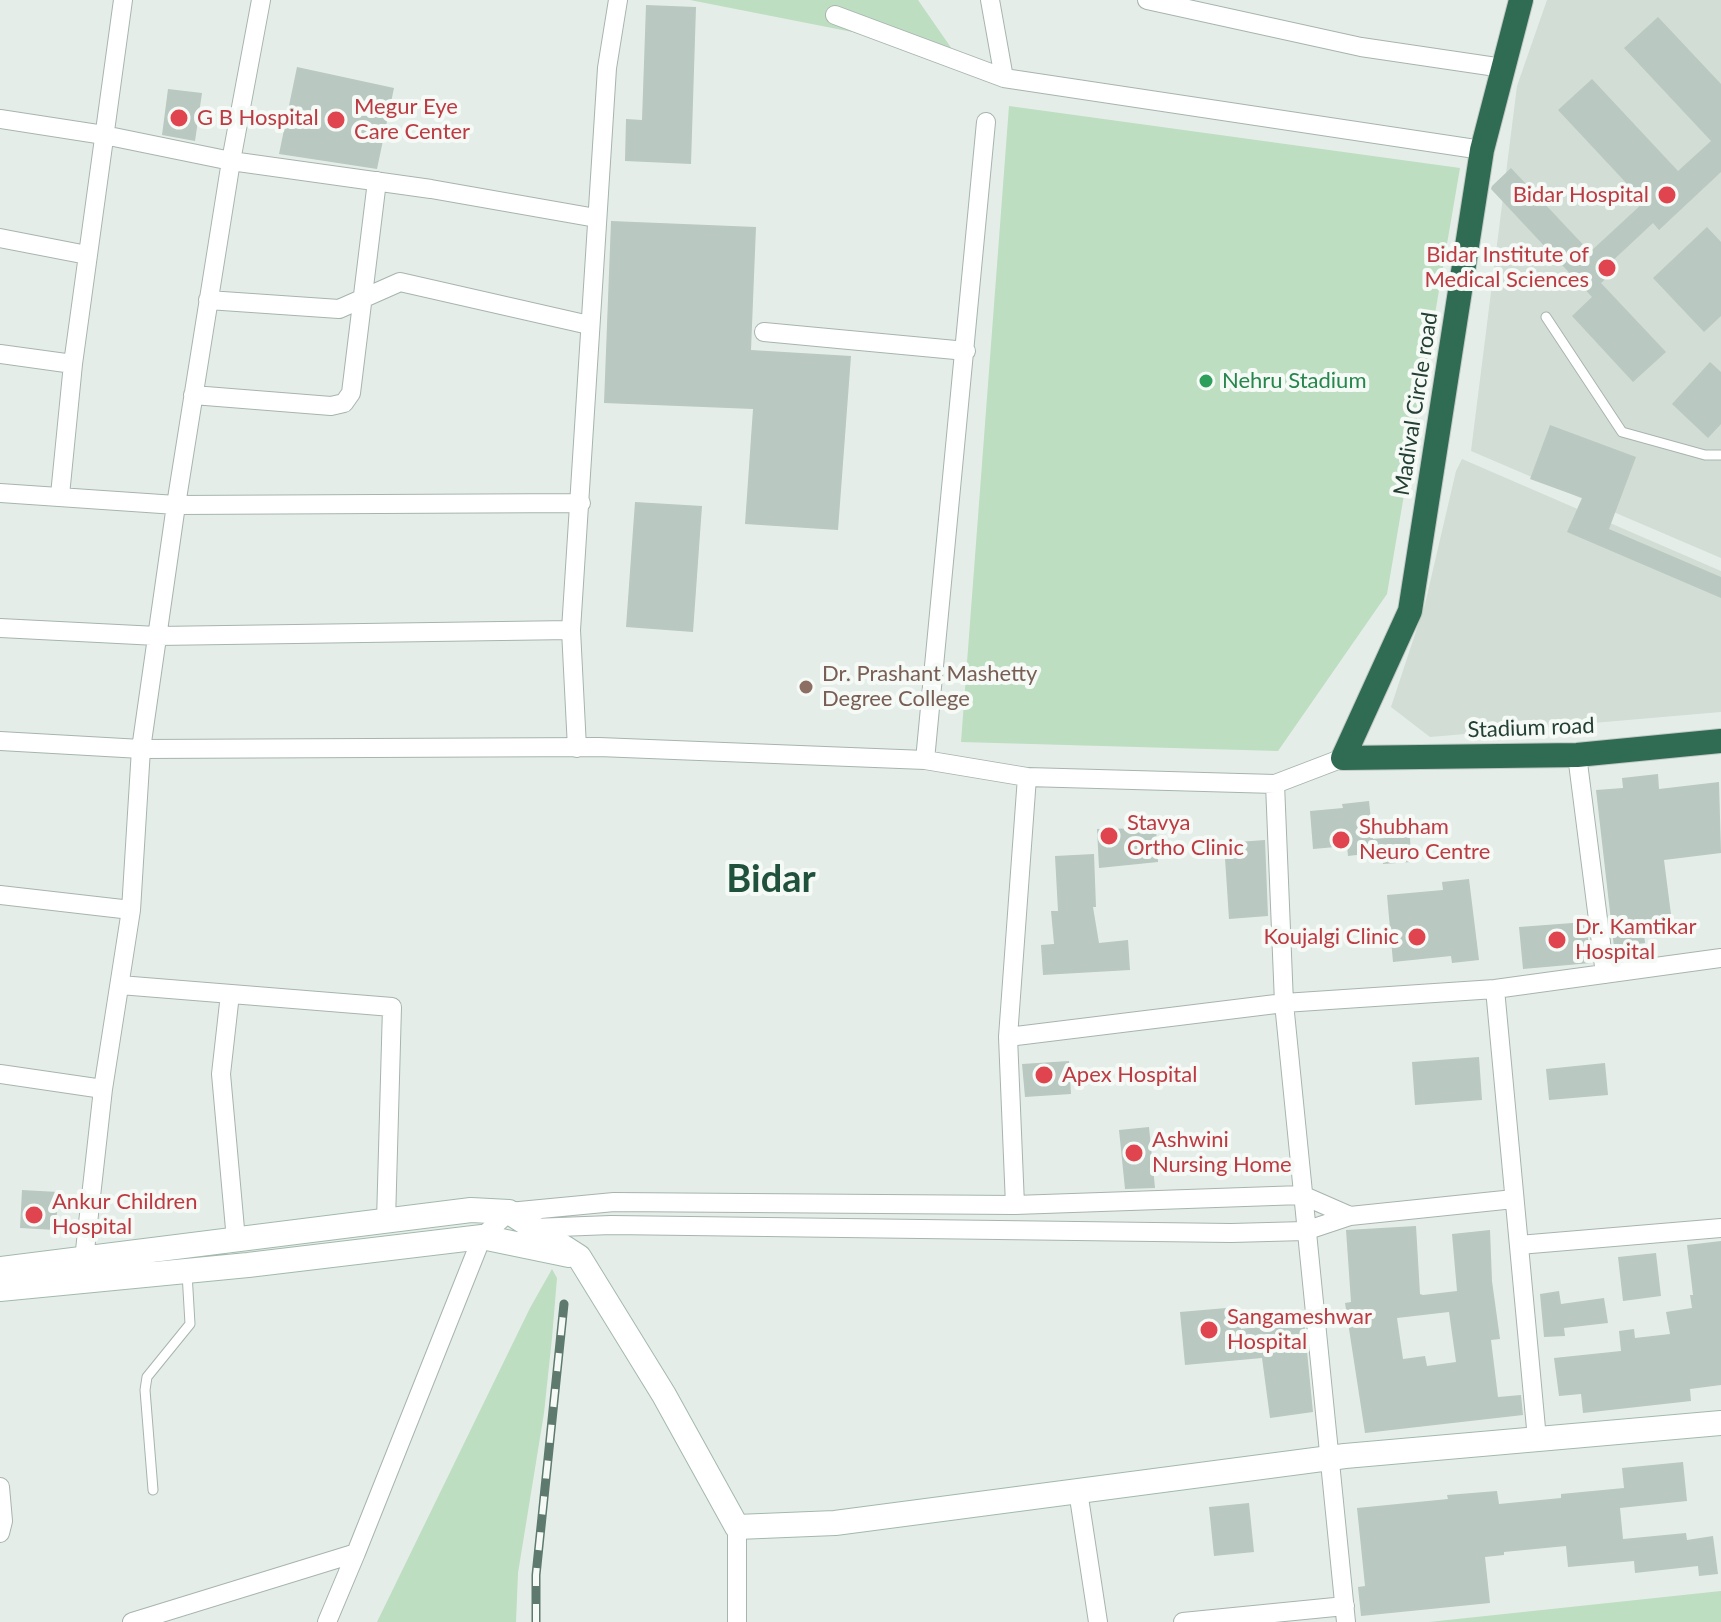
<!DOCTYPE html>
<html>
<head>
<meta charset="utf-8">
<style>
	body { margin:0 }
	canvas { display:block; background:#e4ede8 }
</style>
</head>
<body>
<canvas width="1721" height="1622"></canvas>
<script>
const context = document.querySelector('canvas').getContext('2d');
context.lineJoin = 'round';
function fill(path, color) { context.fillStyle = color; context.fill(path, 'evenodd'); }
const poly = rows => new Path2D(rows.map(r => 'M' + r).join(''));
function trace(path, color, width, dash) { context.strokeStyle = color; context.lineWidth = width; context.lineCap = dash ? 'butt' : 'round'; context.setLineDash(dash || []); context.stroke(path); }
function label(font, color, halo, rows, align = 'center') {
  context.font = font + ' Lato,sans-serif'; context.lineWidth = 8; context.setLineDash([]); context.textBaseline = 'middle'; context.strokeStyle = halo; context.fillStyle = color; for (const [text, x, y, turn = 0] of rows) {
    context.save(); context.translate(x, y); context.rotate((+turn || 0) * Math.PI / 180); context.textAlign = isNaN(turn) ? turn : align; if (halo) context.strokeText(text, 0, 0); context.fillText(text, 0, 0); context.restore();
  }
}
fill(poly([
	[1547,0,1721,0,1721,558,1471,451,1517,86],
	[1462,459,1721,571,1721,712,1430,737,1391,707,1425,604,1456,471]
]), '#d2ddd6');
fill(poly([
	[690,0,918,0,954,52],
	[1009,106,1460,168,1387,594,1278,751,961,742],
	[552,1269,557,1278,552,1338,544,1413,518,1573,516,1622,377,1622,530,1308],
	[1721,1591,1721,1622,1429,1622]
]), '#bedec1');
fill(poly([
	[646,5,696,7,691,164,625,161,626,119,642,120],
	[1658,17,1721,84,1721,172,1659,230,1653,223,1608,265,1614,271,1601,283,1666,352,1633,382,1572,316,1592,297,1491,189,1492,186,1511,168,1590,252,1644,202,1558,110,1592,79,1678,171,1711,141,1624,48],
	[297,67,394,88,377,169,279,154],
	[168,89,202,93,195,141,162,135],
	[611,221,756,227,751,350,851,356,838,530,745,524,753,409,604,403],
	[1707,227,1721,242,1721,316,1704,332,1653,278],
	[1710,362,1721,372,1721,424,1708,438,1672,404],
	[1550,425,1636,457,1609,529,1721,577,1721,598,1567,532,1582,498,1530,479],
	[635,502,702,506,693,632,626,627],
	[1658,774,1659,789,1719,782,1721,853,1664,860,1673,930,1644,933,1645,943,1614,947,1596,790,1623,788,1622,778],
	[1369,801,1373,839,1410,836,1411,862,1383,864,1382,852,1348,856,1347,846,1313,849,1310,811,1343,808,1342,804],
	[1156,828,1158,862,1099,868,1097,829],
	[1265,840,1268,916,1229,919,1224,843],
	[1094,854,1096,907,1093,907,1099,943,1128,940,1130,970,1043,975,1041,945,1054,944,1051,911,1058,911,1055,856],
	[1469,879,1479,960,1452,963,1451,956,1393,962,1387,895,1443,890,1442,882],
	[1586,922,1591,963,1523,969,1519,927],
	[1479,1057,1482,1100,1415,1105,1412,1062],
	[1069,1061,1071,1094,1025,1097,1022,1064],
	[1605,1063,1608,1095,1549,1100,1546,1069],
	[1149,1127,1155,1188,1125,1189,1119,1130],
	[22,1190,58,1192,56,1230,20,1228],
	[1416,1226,1420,1294,1423,1295,1457,1291,1452,1234,1490,1230,1492,1281,1500,1339,1491,1340,1498,1397,1521,1395,1523,1415,1365,1433,1345,1303,1351,1302,1346,1230],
	[1449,1312,1456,1362,1427,1366,1425,1356,1403,1359,1397,1318],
	[1721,1241,1721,1385,1690,1389,1691,1401,1583,1413,1581,1394,1559,1396,1554,1358,1621,1351,1619,1331,1634,1329,1635,1338,1670,1334,1666,1312,1692,1308,1690,1295,1693,1295,1687,1245],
	[1656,1253,1661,1296,1623,1301,1618,1257],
	[1559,1291,1561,1304,1604,1298,1608,1323,1564,1328,1565,1336,1544,1337,1540,1294],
	[1238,1307,1241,1329,1304,1321,1313,1412,1270,1418,1262,1358,1185,1365,1180,1312],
	[1683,1462,1687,1501,1620,1508,1623,1539,1686,1533,1687,1540,1713,1536,1718,1574,1699,1576,1698,1566,1635,1573,1634,1561,1568,1567,1566,1546,1504,1552,1504,1555,1485,1557,1490,1603,1361,1616,1358,1587,1365,1586,1357,1508,1448,1499,1447,1495,1497,1491,1499,1504,1561,1498,1561,1494,1624,1488,1622,1468],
	[1249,1503,1254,1552,1214,1556,1209,1507]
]), '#b9c8c0');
const lane = poly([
	[1546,317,1622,432,1705,455,1721,455],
	[153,1490,145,1390,147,1377,190,1324,187,1273]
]);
const street = poly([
	[990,0,1004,78],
	[1147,0,1361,47,1503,68],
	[835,15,1004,78,1482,150],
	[0,119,104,135,231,161,431,189,596,218],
	[0,238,87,255],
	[208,300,339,309,400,282,589,325],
	[764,332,966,351],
	[0,354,73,364],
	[193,395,331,406,344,403,351,393,377,181],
	[0,493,176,505,581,503],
	[60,495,73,364,123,0],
	[0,628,157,636,571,630],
	[0,741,141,749,599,747,925,760,1027,777],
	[577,748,571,630,607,68,618,0],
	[1577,755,1605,974],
	[925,760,986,122],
	[1275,784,1284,1003,1346,1622],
	[0,895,131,910],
	[120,985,392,1007,386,1221],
	[1495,989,1537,1439],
	[230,994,221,1074,236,1240],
	[1008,1037,1284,1003,1495,989,1721,958],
	[0,1074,103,1089],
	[1015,1205,1008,1037,1027,777,1275,784,1343,758],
	[533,1228,611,1225,1231,1233,1305,1231,1350,1216,1514,1199],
	[1519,1245,1721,1228],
	[83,1268,103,1089,131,910,141,749,176,505,231,161,261,0],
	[0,1487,3,1521,0,1533],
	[1078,1491,1098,1622],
	[737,1527,737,1622],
	[132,1622,356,1553,482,1237,509,1212,614,1202,1015,1205,1302,1195,1350,1216],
	[327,1622,356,1553],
	[1183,1622,1345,1606]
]);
const secondary = poly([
	[0,1269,471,1210,509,1212,579,1257,664,1395,737,1527,835,1523,1345,1456,1721,1423],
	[0,1289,248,1265,482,1237,569,1255]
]);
const highway = poly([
	[1521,0,1482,150,1410,611,1343,758,1577,755,1721,741]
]);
trace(lane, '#a7b5ae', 11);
trace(street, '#a7b5ae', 20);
trace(secondary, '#a3b9ad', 26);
trace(highway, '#c2c9c6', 26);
trace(lane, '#fff', 9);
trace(street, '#fff', 18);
trace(secondary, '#fff', 24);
trace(highway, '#306b54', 24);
const rail = poly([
	[536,1622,536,1575,564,1304]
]);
trace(rail, '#5e7a6e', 9);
trace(rail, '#f5faf6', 6, [18]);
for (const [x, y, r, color] of [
	[179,118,10,"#e0444e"],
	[336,120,10,"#e0444e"],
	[1667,195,10,"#e0444e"],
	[1607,268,10,"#e0444e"],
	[1206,381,8,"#2e9e5b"],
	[806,687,8,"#8d6e63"],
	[1109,836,10,"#e0444e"],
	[1341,840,10,"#e0444e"],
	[1417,937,10,"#e0444e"],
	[1557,940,10,"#e0444e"],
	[1044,1075,10,"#e0444e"],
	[1134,1153,10,"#e0444e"],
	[34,1215,10,"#e0444e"],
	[1209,1330,10,"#e0444e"]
]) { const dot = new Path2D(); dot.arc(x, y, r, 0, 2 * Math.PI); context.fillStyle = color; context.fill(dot); trace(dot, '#f5faf6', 3); }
label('22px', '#be3a42', '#f5faf6', [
	["Megur Eye",354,107],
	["Care Center",354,132],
	["G B Hospital",197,118],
	["Bidar Hospital",1649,195,"right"],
	["Bidar Institute of",1589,255,"right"],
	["Medical Sciences",1589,280,"right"],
	["Stavya",1127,823],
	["Ortho Clinic",1127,848],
	["Shubham",1359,827],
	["Neuro Centre",1359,852],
	["Dr. Kamtikar",1575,927],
	["Hospital",1575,952],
	["Koujalgi Clinic",1399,937,"right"],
	["Apex Hospital",1062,1075],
	["Ashwini",1152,1140],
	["Nursing Home",1152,1165],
	["Ankur Children",52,1202],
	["Hospital",52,1227],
	["Sangameshwar",1227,1317],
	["Hospital",1227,1342]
], 'left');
label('22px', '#27864d', '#f5faf6', [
	["Nehru Stadium",1222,381]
], 'left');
label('22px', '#243f33', '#f5faf6', [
	["Madival Circle road",1416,404,-81],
	["Stadium road",1531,728,-2]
]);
label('22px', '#785e54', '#f5faf6', [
	["Dr. Prashant Mashetty",822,674],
	["Degree College",822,699]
], 'left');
label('bold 38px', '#20513c', '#f5faf6', [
	["Bidar",771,880]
]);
</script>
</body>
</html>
